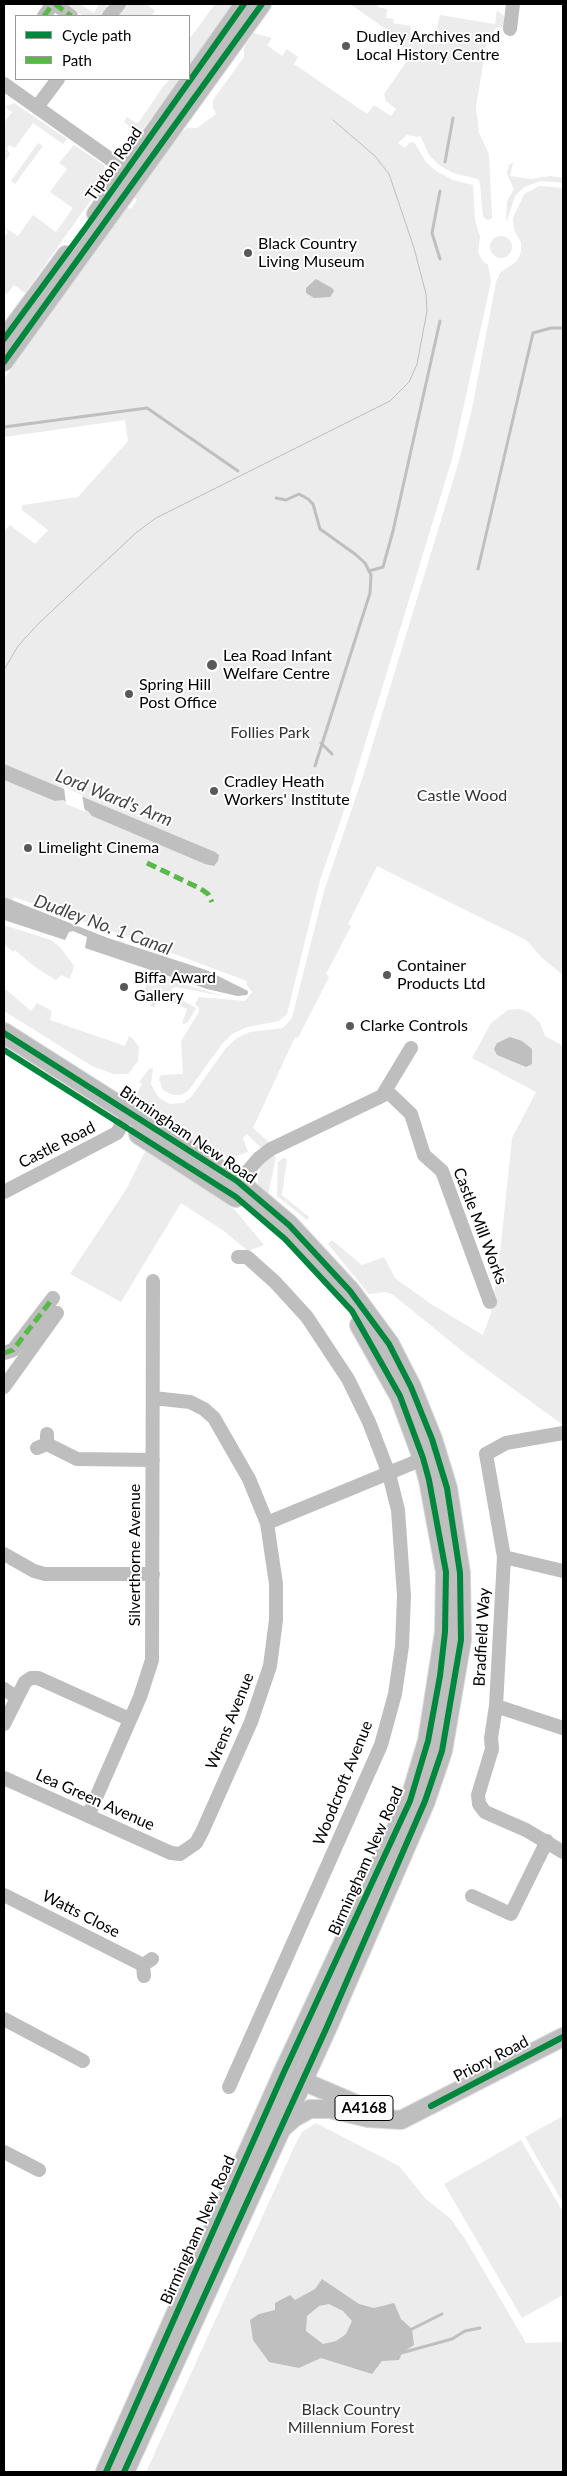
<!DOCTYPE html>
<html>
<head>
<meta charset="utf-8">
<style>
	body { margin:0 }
	#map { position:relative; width:567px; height:2476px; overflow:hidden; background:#fff; font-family:Lato,sans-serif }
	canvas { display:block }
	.frame { position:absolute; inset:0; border:5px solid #000; pointer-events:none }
	.legend { position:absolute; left:15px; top:15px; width:175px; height:65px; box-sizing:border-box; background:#fff; border:1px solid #999; margin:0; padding:6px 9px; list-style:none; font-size:15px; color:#000 }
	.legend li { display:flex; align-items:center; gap:10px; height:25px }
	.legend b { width:25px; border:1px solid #999 }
</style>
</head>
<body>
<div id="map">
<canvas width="567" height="2476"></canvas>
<div class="frame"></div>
<ul class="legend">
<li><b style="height:6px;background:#00873e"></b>Cycle path</li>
<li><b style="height:6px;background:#58b947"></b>Path</li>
</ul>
</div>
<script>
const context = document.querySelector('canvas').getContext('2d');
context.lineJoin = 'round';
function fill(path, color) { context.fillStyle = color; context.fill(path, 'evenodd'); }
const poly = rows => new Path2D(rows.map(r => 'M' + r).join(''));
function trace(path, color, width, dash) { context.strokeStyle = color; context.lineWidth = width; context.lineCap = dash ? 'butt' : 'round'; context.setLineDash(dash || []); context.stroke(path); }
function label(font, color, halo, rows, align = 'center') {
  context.font = font + ' Lato,sans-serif'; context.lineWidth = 4; context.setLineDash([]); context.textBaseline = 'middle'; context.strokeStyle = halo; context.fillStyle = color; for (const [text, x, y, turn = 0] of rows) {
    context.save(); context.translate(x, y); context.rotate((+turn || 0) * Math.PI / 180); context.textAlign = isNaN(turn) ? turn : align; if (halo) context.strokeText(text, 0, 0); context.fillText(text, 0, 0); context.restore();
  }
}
fill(poly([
	[66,4,80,4,94,13,99,4,105,4,108,8,103,16,83,16],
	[126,4,148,4,148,5,155,11,151,16,117,16],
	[215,4,234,4,189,67,189,35,191,37],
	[350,4,378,4,378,7,387,9,386,18,394,19,393,23,411,26,410,34,435,38,440,15,495,24,497,10,506,18,506,27,496,28,487,40,476,107,479,133,489,154,492,218,488,220,483,217,480,184,478,179,453,173,439,165,429,155,420,135,418,137,407,135,398,143,405,148,409,143,414,142,426,162,436,171,453,180,473,185,475,220,480,237,478,252,482,260,488,265,491,282,452,459,350,793,320,880,287,1014,279,1021,247,1027,232,1034,222,1044,188,1091,181,1095,173,1095,163,1090,159,1079,161,1075,183,1074,181,1041,199,1012,199,1008,195,1004,199,997,245,1001,252,992,246,984,247,981,140,941,14,897,12,901,4,897,4,531,10,525,35,544,48,530,22,510,22,505,78,497,128,441,125,420,4,437,4,379,127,207,131,209,137,200,134,197,178,135,187,128,197,128,216,114,213,108,213,100,244,57,244,47,253,33,272,38,267,45,282,56,287,49,298,57,294,64,367,114,374,105,391,116,396,109,386,101,384,94,413,52,405,47,403,50,394,44,397,37],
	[168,79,180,79,140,133,124,122,127,117,136,123,139,122,164,85,169,81],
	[14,103,67,139,63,144,33,123,15,148,9,145,7,149,10,154,4,163,4,123,12,112,5,107],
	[38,143,43,146,15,184,11,181],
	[74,145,104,165,106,174,91,200,25,293,14,285,7,294,4,292,4,238,8,232,4,227,18,236,33,215,56,232,73,208,50,192,67,169,59,163],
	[513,162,510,176,531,179,550,176,563,178,563,183,541,181,524,187,515,196,506,223,507,201,514,189,507,174,509,165],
	[539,186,563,188,563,975,542,958,526,940,377,866,348,924,351,926,326,974,329,977,298,1038,295,1037,253,1128,270,1143,262,1149,247,1134,243,1138,248,1152,234,1157,223,1157,207,1151,170,1127,150,1111,137,1098,138,1091,142,1084,139,1082,149,1069,153,1068,151,1084,158,1097,170,1104,183,1103,191,1097,226,1048,237,1038,250,1032,283,1028,292,1018,324,891,363,776,459,461,472,409,496,282,500,273,517,261,521,252,521,242,514,230,513,218,524,194],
	'490 247a11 11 0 1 1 22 0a11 11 0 1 1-22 0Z',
	[4,925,51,940,60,947,74,966,70,979,61,975,56,980,35,967,15,950,13,952,4,944],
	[162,977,213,993,222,996,176,987,172,989,173,995,196,1008,188,1022,184,1024,182,1023,187,1009,161,996,160,1003,156,1002,154,1007,150,1006,151,1003,141,1000,146,985,155,986],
	[4,988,31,1011,37,1003,52,1011,50,1020,125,1046,129,1036,132,1038,139,1047,138,1061,128,1074,114,1074,92,1066,4,1011],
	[520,1009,530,1013,540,1023,545,1036,563,1046,563,1425,467,1355,392,1294,385,1292,369,1294,328,1244,332,1240,362,1265,384,1257,395,1278,431,1304,483,1335,491,1313,499,1263,512,1138,536,1092,472,1058,491,1023,508,1010],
	[147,1148,235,1210,264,1245,248,1251,224,1231,181,1203,121,1302,70,1274,127,1188],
	[273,1154,276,1157,268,1195,258,1185,258,1177,261,1165],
	[283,1158,287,1159,282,1195,309,1217,307,1220,277,1196,278,1162],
	[563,2116,563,2203,525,2137],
	[316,2123,399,2166,426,2199,451,2219,467,2242,526,2343,563,2342,563,2472,146,2472,295,2145,302,2132],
	[521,2140,563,2212,563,2295,522,2318,444,2184]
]), '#ececec');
fill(poly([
	[316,279,332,288,334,291,330,297,314,298,306,293,306,288],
	[4,764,215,852,219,855,218,861,214,866,205,864,92,816,88,811,63,800,55,801,4,780],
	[4,897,108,938,206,970,248,991,248,993,247,995,237,996,207,989,85,948,87,937,73,931,69,932,65,940,4,920],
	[510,1037,522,1041,532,1049,532,1064,526,1067,497,1055,494,1049,497,1043],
	[322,2279,359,2304,374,2308,394,2303,401,2319,412,2329,414,2345,402,2353,399,2360,382,2361,372,2374,321,2358,299,2368,269,2362,253,2340,250,2320,259,2314,275,2310,275,2303,290,2295,295,2300,315,2289],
	[329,2304,343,2311,352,2321,346,2334,336,2341,323,2344,306,2331,307,2316,319,2306]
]), '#bfbfbf');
fill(poly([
	[64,787,82,795,85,812,66,804]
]), '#fff');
trace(poly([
	[445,162,453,118],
	[440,191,432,233,440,259],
	[4,427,147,408,238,471],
	[276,498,286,500,299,494,308,499,313,504,320,529,355,554,365,563,371,575,370,593,315,766],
	[478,569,533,333,551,328,563,328],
	[369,571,383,567,393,531,440,321],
	[321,743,332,754],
	[412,2329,442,2314],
	[401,2353,452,2339,465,2331,480,2328]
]), '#bfbfbf', 3);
const major = poly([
	[96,214,244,4],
	[4,339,66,255],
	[4,362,262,4],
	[291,2076,368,2109],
	[279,2131,294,2118,310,2109,330,2109,368,2118,401,2120,563,2037]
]);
const highway = poly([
	[4,1033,237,1181,289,1225,350,1291,389,1344,411,1387,432,1439,447,1488,460,1573,461,1640,442,1751,425,1801,326,2029,124,2472],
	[139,1134,236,1197],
	[106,2472,284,2072,410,1801,428,1741,445,1632,446,1572,429,1480,423,1458,400,1396,360,1325]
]);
trace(major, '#dbdbdb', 20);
trace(highway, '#dbdbdb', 22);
trace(poly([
	[55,4,71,16],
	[44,16,53,4],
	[109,16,119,4],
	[510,29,513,4],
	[4,84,134,176],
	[37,107,58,79],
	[387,1091,411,1114,424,1155,442,1171,490,1302],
	[233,1188,259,1158,271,1149,382,1096,411,1048],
	[4,1192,117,1133,122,1124],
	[4,1353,13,1350,53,1298],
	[4,1387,57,1313],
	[563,1433,506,1443,486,1454,504,1557,496,1706,491,1738,492,1749,478,1795,479,1804,485,1812,526,1830,563,1852],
	[47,1444,77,1459,153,1460],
	[37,1448,47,1444,47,1434],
	[267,1523,430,1456],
	[4,1554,34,1571,45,1574,153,1574],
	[504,1557,563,1571],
	[4,1689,16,1697],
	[496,1706,563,1728],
	[4,1724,25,1682,31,1678,38,1678,129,1719],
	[4,1778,171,1853,180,1854,196,1843,202,1832,251,1722,270,1666,276,1620,276,1584,267,1523,249,1479,214,1418,204,1409,190,1402,153,1398],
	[88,1816,140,1697,152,1660,153,1281],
	[4,1895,143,1965],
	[472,1896,511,1914,547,1841],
	[144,1976,143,1965,152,1959],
	[4,2019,83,2061],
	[229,2087,381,1745,395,1694,402,1646,404,1596,398,1510,389,1474,369,1422,348,1379,307,1317,275,1282,247,1257,238,1257],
	[4,2152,39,2170]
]), '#bebebe', 14);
trace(major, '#bebebe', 18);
trace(highway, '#bebebe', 20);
trace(poly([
	[4,670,18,646,39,623,137,532,156,518,390,401,409,382,417,364,427,311,426,294,414,248,389,174,375,156,333,120]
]), '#bebebe', 1);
trace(poly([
	[55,4,71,16],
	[44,16,53,4],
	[147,863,201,889,208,894,212,902],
	[4,1353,13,1350,53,1298]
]), '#58b947', 5, [10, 5]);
trace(poly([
	[4,339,87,226,244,4],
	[4,362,262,4],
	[4,1033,237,1181,289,1225,350,1291,389,1344,411,1387,432,1439,447,1488,460,1573,461,1640,442,1751,425,1801,326,2029,124,2472],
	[4,1050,236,1197,285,1239,352,1311,400,1396,423,1458,429,1480,446,1572,445,1632,440,1676,428,1741,410,1801,284,2072,106,2472],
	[431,2106,563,2037]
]), '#00873e', 6);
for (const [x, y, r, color] of [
	[346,46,5,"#595959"],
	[248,253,5,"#595959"],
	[212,665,6,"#595959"],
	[129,694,5,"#595959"],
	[214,791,5,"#595959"],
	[28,848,5,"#595959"],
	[387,975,5,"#595959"],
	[124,987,5,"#595959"],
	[350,1026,5,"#595959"]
]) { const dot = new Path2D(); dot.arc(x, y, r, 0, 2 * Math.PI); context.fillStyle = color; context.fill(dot); trace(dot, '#fff', 2); }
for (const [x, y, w] of [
	[364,2108,58]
]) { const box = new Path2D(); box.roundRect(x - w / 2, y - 12.5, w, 25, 4); context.fillStyle = '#fff'; context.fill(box); trace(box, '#000', 1); }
label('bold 15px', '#000', null, [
	["A4168",364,2108]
]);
label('16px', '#000', '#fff', [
	["Dudley Archives and",356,37],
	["Local History Centre",356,55],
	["Black Country",258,244],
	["Living Museum",258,262],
	["Lea Road Infant",223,656],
	["Welfare Centre",223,674],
	["Spring Hill",139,685],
	["Post Office",139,703],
	["Cradley Heath",224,782],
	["Workers' Institute",224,800],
	["Limelight Cinema",38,848],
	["Container",397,966],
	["Products Ltd",397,984],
	["Biffa Award",134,978],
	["Gallery",134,996],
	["Clarke Controls",360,1026]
], 'left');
label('16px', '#000', '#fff', [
	["Tipton Road",114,164,-55],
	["Birmingham New Road",188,1135,34],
	["Castle Road",57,1145,-27],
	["Castle Mill Works",480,1226,69],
	["Silverthorne Avenue",135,1555,-90],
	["Bradfield Way",482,1637,-87],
	["Wrens Avenue",230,1721,-68],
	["Woodcroft Avenue",343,1783,-68],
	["Lea Green Avenue",95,1800,24],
	["Birmingham New Road",366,1861,-66],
	["Watts Close",81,1914,27],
	["Priory Road",491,2059,-27],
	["Birmingham New Road",198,2230,-66]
]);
label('16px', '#333', '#fff', [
	["Follies Park",270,733],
	["Castle Wood",462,796],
	["Black Country",351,2410],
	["Millennium Forest",351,2428]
]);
label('italic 18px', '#444', '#fff', [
	["Lord Ward's Arm",114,798,22],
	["Dudley No. 1 Canal",103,925,20]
]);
</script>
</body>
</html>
